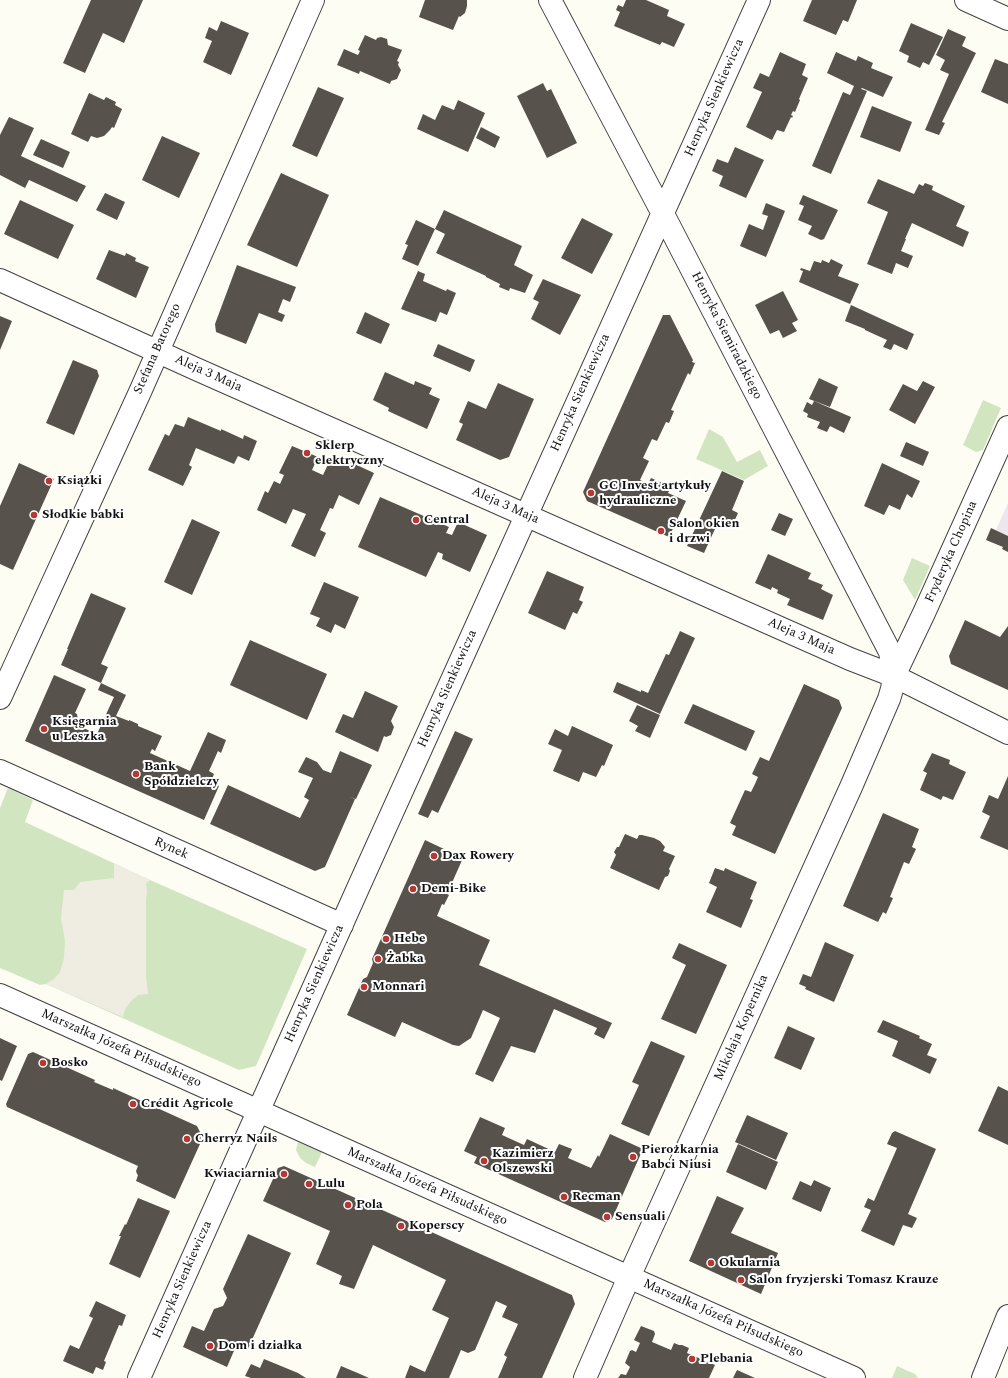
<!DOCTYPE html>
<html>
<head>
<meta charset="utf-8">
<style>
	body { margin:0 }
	canvas { display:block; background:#fefdf4 }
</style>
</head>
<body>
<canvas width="1008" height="1378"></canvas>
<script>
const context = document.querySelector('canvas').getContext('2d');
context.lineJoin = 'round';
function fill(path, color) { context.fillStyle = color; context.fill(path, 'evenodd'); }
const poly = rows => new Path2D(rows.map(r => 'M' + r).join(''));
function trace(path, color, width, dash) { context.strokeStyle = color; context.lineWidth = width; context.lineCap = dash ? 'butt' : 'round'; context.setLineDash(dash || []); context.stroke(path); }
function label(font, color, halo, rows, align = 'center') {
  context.font = font + ' Spectral,serif'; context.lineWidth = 4; context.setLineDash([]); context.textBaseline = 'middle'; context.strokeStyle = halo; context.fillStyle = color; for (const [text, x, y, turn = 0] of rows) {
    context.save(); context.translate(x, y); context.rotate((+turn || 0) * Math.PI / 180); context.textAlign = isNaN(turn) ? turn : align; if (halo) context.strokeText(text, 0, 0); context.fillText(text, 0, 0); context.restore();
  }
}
fill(poly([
	[1008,503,1008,536,996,530]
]), '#ede6ed');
fill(poly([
	[983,400,1001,408,983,450,976,452,963,445],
	[709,429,723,437,737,462,760,450,768,466,744,480,696,459],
	[912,558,930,566,915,600,903,580],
	[8,788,33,800,25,822,150,880,307,949,256,1066,239,1070,46,984,40,985,0,968,0,808],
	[298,1142,322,1152,315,1167,306,1163,300,1158,296,1150],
	[897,1366,915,1374,918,1378,892,1378]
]), '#d1e6c0');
fill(poly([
	[114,863,150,880,146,884,147,891,146,900,146,976,148,994,138,995,131,1001,125,1009,123,1017,46,984,54,979,60,972,64,958,65,941,61,918,64,890,74,890,80,882,114,878]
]), '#efede2');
fill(poly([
	[91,0,143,0,124,43,103,33,85,73,63,63],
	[425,0,467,0,467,6,465,13,460,17,459,16,453,30,419,17],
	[626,0,646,0,669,10,667,16,685,24,674,47,662,42,660,45,614,26,620,12,616,10,618,5,623,7],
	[812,0,857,0,848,22,843,20,836,35,803,21],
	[221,21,249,33,231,75,203,62,212,41,205,38,209,27,217,31],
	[911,23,943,37,929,65,923,62,920,68,907,62,909,56,899,51],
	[948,29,966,37,962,46,976,53,942,122,945,123,939,135,925,130,949,74,940,70,945,60,936,55],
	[365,35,376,40,377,38,381,37,387,39,388,45,402,50,397,61,399,62,398,65,401,70,397,79,391,81,390,84,360,71,359,74,337,65,344,49,358,55,360,51,358,50],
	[780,52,806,64,802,75,808,78,799,99,800,100,795,112,793,111,791,115,793,116,792,118,791,117,784,132,777,130,772,140,746,127,762,92,753,88,760,73,769,77],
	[836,52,856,61,858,56,873,63,871,68,893,77,883,97,862,88,861,89,867,91,831,174,812,166,843,92,850,95,854,86,827,73],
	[995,59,1008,64,1008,104,981,92],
	[543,83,547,91,551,89,577,143,547,158,517,96],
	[318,87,344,98,317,157,292,146],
	[89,93,104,100,106,97,116,102,115,105,122,109,114,128,112,127,110,130,104,136,97,138,91,136,88,142,71,134],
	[458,100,485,113,468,152,417,129,423,114,435,120,442,105,454,110],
	[872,106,912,122,900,152,860,137],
	[9,117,34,128,21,156,86,186,77,202,29,180,25,188,0,175,0,135],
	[481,127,500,137,495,148,476,138],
	[162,136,200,153,179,198,142,180],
	[41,139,70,152,63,168,33,155],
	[735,147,764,160,746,198,719,186,723,176,712,171,717,159,728,163],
	[281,173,329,195,297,267,247,245],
	[878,179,914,194,919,184,923,186,925,183,933,186,932,190,965,206,956,226,969,232,963,247,912,223,905,239,906,239,901,251,913,256,908,268,896,263,892,274,867,264,888,212,867,203],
	[105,193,125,202,117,220,96,210],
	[803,195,838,210,824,239,821,240,808,234,812,226,798,220,804,206,799,204],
	[20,200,74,225,58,259,4,234],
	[766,203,785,211,766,257,740,246,749,224,763,230,768,216,762,214],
	[444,210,522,246,514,265,533,275,525,293,510,288,509,291,499,287,500,284,486,277,486,276,436,253,445,234,435,229],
	[582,218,613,234,592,274,561,258],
	[416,220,435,229,418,266,402,259,408,245,405,244],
	[109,250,125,256,126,253,136,258,135,261,149,267,136,298,96,279],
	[831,259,843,265,838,276,859,284,850,304,799,282,803,271,800,270,801,268,810,271,814,261,821,263,822,260,829,263],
	[237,265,296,287,290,302,283,299,278,312,285,315,282,322,259,313,246,344,216,332,215,324],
	[418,271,425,274,423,281,446,291,447,289,456,293,447,315,440,312,436,322,401,309],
	[543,279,581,295,560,335,531,319,539,302,533,299],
	[783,291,798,320,792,323,797,331,783,338,779,330,770,334,755,305],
	[851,305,914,334,907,350,894,344,891,350,883,347,887,340,865,330,865,329,845,321],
	[365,312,390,324,381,344,356,333],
	[663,315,670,315,693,360,692,362,695,363,690,375,688,373,671,410,674,411,669,423,666,422,657,441,652,439,643,458,649,461,640,480,648,484,651,478,671,487,668,493,686,501,669,537,587,501,583,492],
	[0,316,12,321,0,350],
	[438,344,475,360,470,372,433,356],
	[73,360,97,370,99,376,74,435,46,423],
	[385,372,414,385,415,381,432,388,429,394,440,399,427,429,388,411,389,408,373,400],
	[819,378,838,387,830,407,809,399],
	[923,381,935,387,915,424,889,410,903,384,917,391],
	[498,383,534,399,509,457,500,460,456,440,463,424,459,422,468,401,486,409],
	[814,401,851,417,844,433,830,426,827,432,817,428,820,422,807,417,808,414,803,411,807,402,812,405],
	[188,417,221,431,221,429,243,439,244,435,257,441,249,461,238,456,234,464,196,448,189,465,192,467,183,486,148,470,165,434,169,436,175,424,184,427],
	[906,442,929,452,923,466,900,456],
	[292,446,318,457,312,470,323,475,333,454,374,473,359,505,339,495,333,509,330,508,320,530,326,533,315,557,291,546,306,514,293,509,286,524,257,510,265,491,268,493,274,481,280,484,284,475,279,473],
	[19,463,54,479,13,570,0,564,0,506],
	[882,463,920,481,912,498,907,494,900,510,889,505,884,515,864,506],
	[722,471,744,481,732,510,738,513,733,524,720,518,704,553,687,546],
	[380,497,449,527,446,533,452,535,458,522,487,535,470,572,442,559,443,554,438,552,426,577,358,547],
	[779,513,793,519,785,536,771,530],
	[192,519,220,532,192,595,164,582],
	[991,528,1008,536,1008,552,1002,549,1003,547,986,540],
	[768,554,811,573,808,579,823,585,821,589,833,595,823,620,787,605,790,599,777,593,778,590,772,587,771,590,755,583],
	[547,571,584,587,579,600,583,602,577,614,573,612,565,630,528,613],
	[324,582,359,597,345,629,335,624,331,633,316,626,320,618,310,614],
	[91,593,126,608,101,664,108,667,101,683,61,665,68,649,67,649],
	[965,620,1000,637,1008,626,1008,690,951,664,949,656],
	[680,631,695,638,660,714,613,692,617,682,641,692,641,690,648,693,666,654,669,655],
	[250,640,327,674,307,720,230,685],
	[54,675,86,689,75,713,77,714,79,726,97,734,114,697,98,690,101,683,126,695,116,716,129,721,129,720,138,724,138,726,162,736,155,751,152,749,150,753,190,771,208,732,226,740,221,753,218,751,209,771,214,774,211,782,219,786,204,820,25,741],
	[804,684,839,700,842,708,775,854,732,835,736,826,730,823,745,790,751,792,755,784,758,777,752,774,760,757,769,761],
	[365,691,398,706,391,721,394,727,391,735,386,737,384,736,378,752,335,732,343,714,353,718],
	[693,704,755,731,746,751,684,723],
	[637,705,660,715,650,738,635,731,638,726,629,721],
	[572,726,613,745,604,766,602,765,596,777,583,772,579,782,553,771,562,750,548,744,555,729,568,736],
	[455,731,473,739,438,813,432,810,428,818,418,814],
	[340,751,372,765,356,799,350,797,355,799,325,867,315,871,210,824,228,785,300,818,309,800,304,797,313,778,298,772,306,757,317,762,323,770,331,773],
	[932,753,950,760,949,764,966,772,953,800,943,796,941,800,920,790,927,773,923,771],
	[1008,776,1008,850,980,838,990,816,982,812,989,795,998,799],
	[883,813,919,829,912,847,916,849,909,864,904,862,890,897,893,898,886,914,883,912,878,922,843,906],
	[625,834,637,839,639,835,642,835,654,838,660,841,665,847,663,851,675,856,669,869,670,871,668,876,665,877,659,890,610,868,616,855,614,852,617,847,619,847],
	[425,840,463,858,447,894,449,895,444,905,442,904,437,916,490,940,479,965,612,1023,604,1039,594,1034,597,1028,554,1009,535,1053,511,1046,493,1082,475,1074,500,1018,483,1010,471,1038,459,1046,453,1045,402,1022,395,1037,347,1015,363,979,367,977,373,963,372,959],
	[715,868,724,871,725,868,757,882,750,899,753,900,741,928,706,912,717,887,709,883],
	[825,942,854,955,834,1002,805,989,806,987,799,984,803,974,811,977],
	[679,943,727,965,696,1034,661,1019,686,965,672,958],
	[883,1020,920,1036,919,1038,932,1044,927,1055,937,1059,930,1074,892,1056,898,1041,877,1032],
	[788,1026,815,1038,801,1070,774,1058],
	[0,1038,17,1046,2,1081,0,1080],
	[651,1041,685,1056,649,1136,621,1124,639,1085,632,1082],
	[33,1052,95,1080,94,1082,113,1090,113,1088,197,1126,201,1134,200,1144,175,1199,136,1181,138,1175,137,1174,136,1171,138,1166,7,1107,6,1104,28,1054],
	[998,1086,1008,1091,1008,1145,978,1131],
	[747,1115,788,1133,776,1160,735,1142],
	[480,1117,505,1128,502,1135,524,1145,527,1139,555,1152,559,1144,572,1149,568,1158,591,1168,598,1155,599,1157,610,1134,643,1149,612,1219,605,1222,474,1163,477,1157,464,1151],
	[895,1131,936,1149,908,1214,917,1218,912,1228,903,1225,894,1246,861,1231,871,1210,864,1207,868,1198,874,1201,897,1148,887,1144,892,1133],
	[738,1144,778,1162,766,1190,726,1172],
	[284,1166,572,1295,575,1304,542,1378,498,1378,507,1357,504,1355,518,1324,502,1317,507,1306,496,1301,475,1350,468,1353,461,1350,449,1378,405,1378,410,1365,425,1372,449,1318,432,1310,446,1280,373,1245,354,1289,339,1284,342,1276,316,1264,330,1231,263,1201,278,1168],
	[814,1180,831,1188,821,1212,792,1199,800,1181,811,1186],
	[717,1196,744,1208,731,1233,778,1253,761,1294,689,1261],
	[138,1198,170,1211,140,1278,109,1264,121,1236,119,1236,125,1224,126,1225],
	[248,1234,291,1253,247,1351,236,1346,227,1367,183,1347,192,1326,204,1331,214,1309,223,1306,227,1298,223,1289],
	[96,1301,126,1315,122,1326,119,1325,104,1361,106,1362,103,1370,96,1367,93,1374,63,1361,70,1345,79,1349,93,1318,89,1316],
	[641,1326,654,1331,655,1334,652,1342,671,1350,674,1343,679,1345,682,1345,689,1348,687,1353,715,1365,709,1378,618,1378,621,1374,626,1375,630,1367,625,1363,630,1351,632,1350,636,1352,640,1343,634,1340],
	[264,1359,298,1373,306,1378,251,1378,245,1376,251,1364,260,1368],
	[341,1366,360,1374,369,1378,336,1378],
	[737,1370,755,1378,733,1378]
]), '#58524d');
const street = poly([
	[550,0,662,212,890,652,894,676],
	[966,0,1008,19],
	[0,280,196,369,850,659,894,676,1008,733],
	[0,698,140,392,313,0],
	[0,771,342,925],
	[0,995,854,1378],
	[139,1378,363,877,759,0],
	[585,1378,629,1277,851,787,889,699,892,689,894,676,924,613,1008,427],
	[983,1378,1008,1316]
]);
trace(street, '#434343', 24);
trace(street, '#fff', 22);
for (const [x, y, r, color] of [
	[307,453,4,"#b43834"],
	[49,481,4,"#b43834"],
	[591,493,4,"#b43834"],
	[34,515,4,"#b43834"],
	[416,520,4,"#b43834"],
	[661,531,4,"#b43834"],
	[44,729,4,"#b43834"],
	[136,774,4,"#b43834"],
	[434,856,4,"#b43834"],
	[413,889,4,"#b43834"],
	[386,939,4,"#b43834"],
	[378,959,4,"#b43834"],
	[364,987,4,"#b43834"],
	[43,1063,4,"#b43834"],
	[133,1104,4,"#b43834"],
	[187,1139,4,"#b43834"],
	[633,1157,4,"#b43834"],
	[484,1161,4,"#b43834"],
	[284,1174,4,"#b43834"],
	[309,1184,4,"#b43834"],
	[564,1197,4,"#b43834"],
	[348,1205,4,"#b43834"],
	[607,1217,4,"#b43834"],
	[401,1226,4,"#b43834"],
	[711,1263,4,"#b43834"],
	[741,1280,4,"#b43834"],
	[210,1346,4,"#b43834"],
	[692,1359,4,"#b43834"]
]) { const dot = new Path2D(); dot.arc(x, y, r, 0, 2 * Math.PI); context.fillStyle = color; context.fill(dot); trace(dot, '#fff', 1.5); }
label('13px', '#101010', '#fff', [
	["Henryka Sienkiewicza",715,98,-66],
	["Henryka Siemiradzkiego",726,336,63],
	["Stefana Batorego",158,349,-66],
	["Aleja 3 Maja",208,374,24],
	["Henryka Sienkiewicza",581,393,-66],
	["Aleja 3 Maja",505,506,24],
	["Fryderyka Chopina",952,552,-66],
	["Aleja 3 Maja",801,637,24],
	["Henryka Sienkiewicza",448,689,-66],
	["Rynek",171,849,24],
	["Henryka Sienkiewicza",315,984,-66],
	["Mikołaja Kopernika",742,1028,-66],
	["Marszałka Józefa Piłsudskiego",121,1049,24],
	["Marszałka Józefa Piłsudskiego",427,1187,24],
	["Henryka Sienkiewicza",183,1280,-66],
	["Marszałka Józefa Piłsudskiego",723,1319,24]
]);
label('bold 13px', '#101010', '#fff', [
	["Sklerp",315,446],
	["elektryczny",315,461],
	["Książki",57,481],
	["GC Invest artykuły",599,486],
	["hydrauliczne",599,501],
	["Słodkie babki",42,515],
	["Central",424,520],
	["Salon okien",669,524],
	["i drzwi",669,539],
	["Księgarnia",52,722],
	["u Leszka",52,737],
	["Bank",144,767],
	["Spółdzielczy",144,782],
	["Dax Rowery",442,856],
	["Demi-Bike",421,889],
	["Hebe",394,939],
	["Żabka",386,959],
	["Monnari",372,987],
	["Bosko",51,1063],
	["Crédit Agricole",141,1104],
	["Cherryz Nails",195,1139],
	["Pierożkarnia",641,1150],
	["Babci Niusi",641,1165],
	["Kazimierz",492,1154],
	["Olszewski",492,1169],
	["Kwiaciarnia",276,1174,"right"],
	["Lulu",317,1184],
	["Recman",572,1197],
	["Pola",356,1205],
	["Sensuali",615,1217],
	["Koperscy",409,1226],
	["Okularnia",719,1263],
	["Salon fryzjerski Tomasz Krauze",749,1280],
	["Dom i działka",218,1346],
	["Plebania",700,1359]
], 'left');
</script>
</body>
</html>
